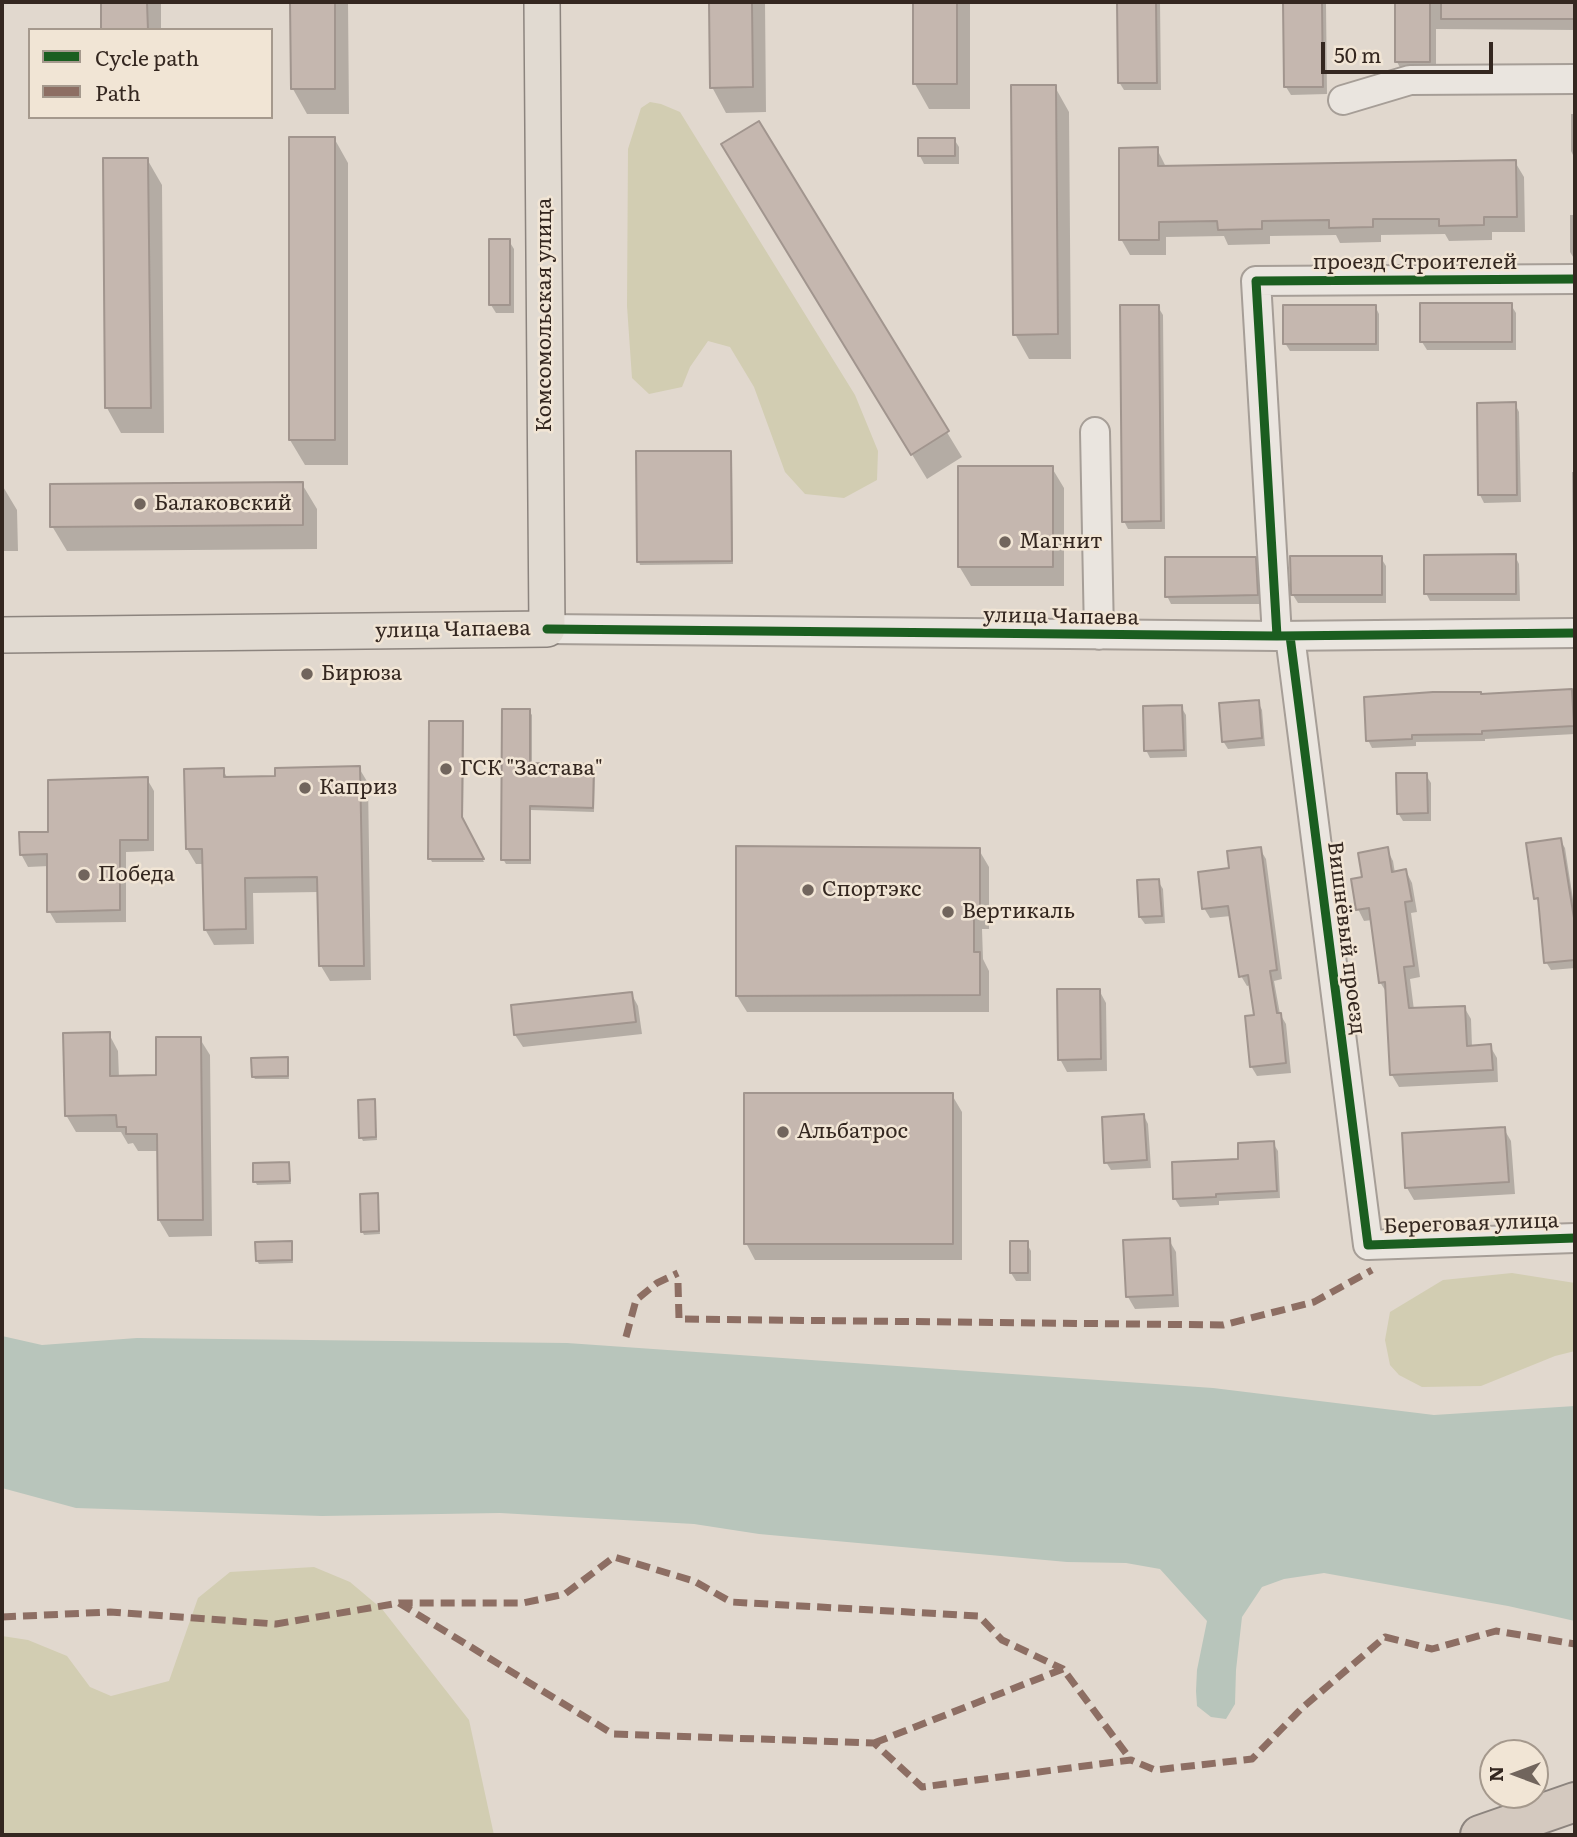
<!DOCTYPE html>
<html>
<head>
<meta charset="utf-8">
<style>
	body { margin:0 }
	#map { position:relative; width:1577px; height:1837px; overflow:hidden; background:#e1d8ce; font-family:Literata,serif }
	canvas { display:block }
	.frame { position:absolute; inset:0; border:4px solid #342720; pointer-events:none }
	.legend { position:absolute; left:28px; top:28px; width:245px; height:91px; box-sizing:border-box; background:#f1e5d5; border:2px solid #a5998d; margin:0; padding:9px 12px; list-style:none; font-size:21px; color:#342720 }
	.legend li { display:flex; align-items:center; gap:14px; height:35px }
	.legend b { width:35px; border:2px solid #a5998d }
	.north { position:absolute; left:1479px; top:1739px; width:70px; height:70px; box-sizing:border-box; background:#f1e5d5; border:2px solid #a5998d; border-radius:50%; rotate:270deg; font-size:19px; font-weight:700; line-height:28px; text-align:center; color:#342720 }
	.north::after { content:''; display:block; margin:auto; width:24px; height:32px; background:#71655d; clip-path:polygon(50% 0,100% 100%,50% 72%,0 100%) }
	.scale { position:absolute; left:1321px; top:42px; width:172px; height:32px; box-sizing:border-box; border:4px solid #342720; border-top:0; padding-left:9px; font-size:21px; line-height:24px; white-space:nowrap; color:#342720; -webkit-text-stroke:5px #f1e5d5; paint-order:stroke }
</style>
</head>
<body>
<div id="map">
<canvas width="1577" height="1837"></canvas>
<div class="frame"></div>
<ul class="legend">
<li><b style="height:9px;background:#1b5e20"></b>Cycle path</li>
<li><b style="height:9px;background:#8d6e63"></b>Path</li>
</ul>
<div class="north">N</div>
<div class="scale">50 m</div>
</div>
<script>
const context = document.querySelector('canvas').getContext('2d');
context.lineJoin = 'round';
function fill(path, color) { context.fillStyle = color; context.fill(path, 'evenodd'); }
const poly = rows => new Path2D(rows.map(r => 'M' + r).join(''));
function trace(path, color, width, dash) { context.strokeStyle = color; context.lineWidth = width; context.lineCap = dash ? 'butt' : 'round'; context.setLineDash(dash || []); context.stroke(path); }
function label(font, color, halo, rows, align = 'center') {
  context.font = font + ' Literata,serif'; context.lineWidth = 5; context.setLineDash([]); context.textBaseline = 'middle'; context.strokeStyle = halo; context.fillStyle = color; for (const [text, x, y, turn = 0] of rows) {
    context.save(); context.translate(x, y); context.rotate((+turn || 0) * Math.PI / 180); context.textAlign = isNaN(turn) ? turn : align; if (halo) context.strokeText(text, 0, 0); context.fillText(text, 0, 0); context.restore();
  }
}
fill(poly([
	[650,102,661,104,680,112,855,395,878,451,877,480,844,498,805,494,785,472,754,387,730,347,708,341,690,367,682,387,649,394,632,378,627,306,628,149,641,108],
	[1512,1273,1575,1283,1575,1351,1555,1356,1481,1386,1422,1387,1399,1375,1390,1365,1385,1340,1390,1312,1443,1280],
	[314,1567,350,1582,382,1609,469,1720,494,1835,2,1835,2,1636,28,1640,67,1656,90,1687,111,1696,169,1681,198,1598,230,1572]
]), '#d2cdb2');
fill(poly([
	[2,1336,42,1345,137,1338,567,1343,1213,1388,1434,1415,1575,1406,1575,1621,1508,1606,1324,1573,1284,1579,1262,1587,1242,1617,1236,1670,1235,1704,1226,1719,1211,1717,1197,1706,1196,1691,1197,1670,1207,1621,1160,1569,1126,1563,1067,1562,759,1534,694,1524,500,1513,322,1516,76,1508,2,1488]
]), '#b8c5bb');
fill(poly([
	[102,2,161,2,161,30,103,30],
	[292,2,348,2,349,114,307,114,293,89],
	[711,2,765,2,766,112,726,113,712,87],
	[915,2,970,2,970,109,929,109,915,84],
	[1119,2,1160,2,1161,90,1124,90,1119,82],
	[1285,2,1324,2,1326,4,1327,94,1291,95,1286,87],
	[1396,2,1575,2,1575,30,1436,29,1436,73,1403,73,1397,62],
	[1055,87,1069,112,1071,359,1029,359,1015,334],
	[1571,114,1575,114,1575,159,1571,151],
	[759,123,962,457,927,479,738,170],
	[334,138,348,163,348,465,305,465,290,440],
	[954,139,959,147,959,164,924,164,920,156],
	[1157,149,1166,167,1515,162,1524,177,1525,232,1492,232,1492,240,1449,241,1445,234,1381,235,1381,242,1340,243,1336,235,1270,236,1270,244,1228,245,1224,236,1166,237,1166,255,1130,255,1121,239],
	[147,159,162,185,164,433,121,433,107,408,105,160],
	[1570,215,1575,215,1575,260,1570,252],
	[509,241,514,249,514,313,496,313,491,305],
	[1511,305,1516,313,1516,350,1427,350,1422,342],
	[1375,306,1379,314,1379,351,1290,351,1285,343],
	[1158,307,1163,315,1165,529,1128,529,1124,521],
	[1515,404,1519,412,1521,502,1484,503,1480,495],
	[730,452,732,456,733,564,640,565,639,561],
	[1052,468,1064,488,1064,586,971,586,959,566],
	[1572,472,1575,472,1575,551,1573,548],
	[302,484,317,509,317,549,67,551,52,526],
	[2,485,17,510,18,551,2,551],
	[1515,556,1519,564,1520,601,1430,601,1426,593],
	[1381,558,1386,566,1386,603,1298,603,1293,595],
	[1255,559,1259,567,1261,604,1171,604,1167,596],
	[1571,691,1575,699,1575,734,1485,739,1485,741,1416,742,1416,746,1372,748,1368,740,1481,696],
	[1258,702,1262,710,1265,746,1228,749,1223,741],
	[1181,707,1186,715,1187,757,1150,758,1146,750],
	[529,711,532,715,532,764,593,766,595,770,594,812,531,810,531,864,506,864,503,859],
	[462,723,464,726,463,823,484,862,432,862,430,858],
	[359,768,368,783,371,980,330,981,321,966,319,892,253,893,254,944,214,945,205,929,204,864,196,864,187,849,223,770,228,779,277,778],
	[1426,775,1431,783,1431,821,1403,821,1398,813],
	[147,779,154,791,154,851,126,852,126,922,56,923,49,911,49,866,28,867,21,854,49,834],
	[1560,840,1565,848,1575,912,1575,968,1551,970,1546,962,1541,906,1536,898],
	[1260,849,1266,859,1282,979,1274,981,1280,1014,1286,1024,1291,1073,1257,1076,1251,1066,1256,1017,1251,985,1247,986,1241,976,1231,916,1210,918,1204,908,1231,870],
	[1387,849,1393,861,1395,873,1406,871,1412,883,1417,912,1411,913,1420,977,1410,979,1414,1010,1464,1007,1471,1019,1472,1047,1490,1046,1497,1058,1498,1082,1399,1087,1392,1075,1388,995,1380,982,1372,920,1364,921,1358,909,1364,879],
	[979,850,989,867,989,929,982,929,983,959,989,971,989,1012,747,1012,737,996],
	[1158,881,1163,889,1165,923,1145,924,1140,917],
	[1099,990,1106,1003,1107,1071,1067,1072,1060,1059],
	[631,993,638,1006,642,1034,523,1047,515,1035],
	[109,1034,118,1051,119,1078,158,1077,200,1039,210,1055,212,1236,169,1237,159,1220,158,1151,138,1151,133,1143,128,1144,121,1132,76,1132,66,1115],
	[287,1058,289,1079,255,1079,253,1076],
	[952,1095,962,1112,962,1260,755,1260,746,1243],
	[374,1101,377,1140,363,1141,361,1137],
	[1144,1116,1148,1124,1151,1168,1111,1170,1106,1162],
	[1504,1129,1511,1141,1515,1194,1414,1200,1407,1188],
	[1273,1143,1278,1151,1280,1198,1219,1201,1219,1205,1180,1207,1175,1199],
	[288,1164,291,1184,257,1185,255,1181],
	[377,1195,380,1234,364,1235,362,1231],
	[1169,1240,1176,1252,1179,1307,1135,1309,1128,1297],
	[1026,1242,1031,1251,1031,1281,1016,1281,1011,1273],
	[291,1243,293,1263,259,1264,257,1261]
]), '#0003');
const building = poly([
	[101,2,147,2,148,30,101,30,101,2],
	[290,2,335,2,335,89,291,89,290,2],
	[709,2,752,2,753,87,710,88,709,2],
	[913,2,957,2,957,84,913,84,913,2],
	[1117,2,1156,2,1157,83,1118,83,1117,2],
	[1283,2,1322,2,1323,87,1284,87,1283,2],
	[1395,2,1430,2,1430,62,1395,62,1395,2],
	[1441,2,1575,2,1575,19,1441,19,1441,2],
	[1011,85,1056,85,1058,334,1013,335,1011,85],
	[759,121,949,431,911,455,721,144,759,121],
	[289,137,335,137,335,440,289,440,289,137],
	[918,138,955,138,955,156,918,156,918,138],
	[1158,147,1158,166,1516,160,1517,217,1484,217,1484,225,1439,226,1439,219,1373,219,1373,227,1329,228,1329,220,1262,221,1262,229,1218,230,1217,221,1159,222,1159,240,1119,240,1119,148,1158,147],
	[103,158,148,158,151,408,105,408,103,158],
	[489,239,510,239,510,305,489,305,489,239],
	[1420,303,1512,303,1512,342,1420,342,1420,303],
	[1120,305,1159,305,1161,521,1122,522,1120,305],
	[1283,305,1376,305,1376,344,1283,344,1283,305],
	[1516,402,1517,495,1478,495,1477,403,1516,402],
	[636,451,731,451,732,561,637,562,636,451],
	[958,466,1053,466,1053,567,958,567,958,466],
	[303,482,303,525,50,527,50,484,303,482],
	[1516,554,1516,594,1424,594,1424,555,1516,554],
	[1382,556,1382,595,1291,595,1290,556,1382,556],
	[1165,557,1256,557,1258,595,1165,597,1165,557],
	[1572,689,1574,726,1482,731,1482,734,1412,735,1412,739,1366,741,1364,697,1433,692,1481,692,1481,694,1572,689],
	[1259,700,1262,738,1222,742,1219,703,1259,700],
	[1182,705,1184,750,1144,751,1143,706,1182,705],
	[502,709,530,709,530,763,594,764,593,808,530,806,530,860,501,860,502,709],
	[429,721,463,721,462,817,484,859,428,859,429,721],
	[360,766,364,966,319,966,317,877,245,878,246,929,204,930,202,849,186,849,184,769,224,768,224,777,275,776,275,768,360,766],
	[1396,773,1427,773,1428,813,1397,814,1396,773],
	[148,777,148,840,120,840,120,910,47,912,47,854,20,855,19,832,48,832,48,780,148,777],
	[1561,838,1575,924,1575,960,1544,963,1538,898,1534,899,1526,843,1561,838],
	[736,846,980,848,980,912,974,912,974,952,980,952,980,995,736,996,736,846],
	[1261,847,1277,970,1270,971,1277,1013,1281,1013,1286,1063,1250,1067,1245,1016,1254,1015,1248,975,1239,977,1228,906,1202,909,1198,872,1229,868,1227,851,1261,847],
	[1388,847,1392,872,1406,869,1412,901,1405,902,1414,966,1404,967,1409,1008,1465,1006,1467,1046,1491,1044,1493,1070,1390,1075,1385,982,1379,983,1369,908,1356,910,1351,879,1362,877,1358,853,1388,847],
	[1159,879,1162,916,1139,917,1137,880,1159,879],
	[1057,989,1100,989,1101,1059,1058,1060,1057,989],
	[632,992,636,1022,514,1035,511,1005,632,992],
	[110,1032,110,1076,156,1075,156,1037,201,1037,203,1220,158,1220,157,1134,126,1134,126,1127,117,1127,116,1115,65,1116,63,1033,110,1032],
	[288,1057,288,1076,252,1077,251,1058,288,1057],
	[744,1093,953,1093,953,1244,744,1244,744,1093],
	[375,1099,376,1137,359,1138,358,1100,375,1099],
	[1144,1114,1147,1160,1104,1163,1102,1117,1144,1114],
	[1505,1127,1509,1182,1405,1188,1402,1133,1505,1127],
	[1274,1141,1277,1191,1216,1194,1216,1197,1173,1199,1172,1162,1238,1159,1238,1143,1274,1141],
	[289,1162,290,1181,253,1182,253,1163,289,1162],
	[378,1193,379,1231,361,1232,360,1194,378,1193],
	[1170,1238,1173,1295,1126,1297,1123,1240,1170,1238],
	[292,1241,292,1260,256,1261,255,1242,292,1241],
	[1010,1241,1028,1241,1028,1273,1010,1273,1010,1241]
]);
fill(building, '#c5b7af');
trace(building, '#a1958e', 2);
const minor = poly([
	[1343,100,1410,80,1575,79],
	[1095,432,1099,635],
	[547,629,1277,636,1575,633],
	[1277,636,1256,281,1575,279],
	[1290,636,1368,1245,1575,1238]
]);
const major = poly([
	[2,635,547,629,542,2]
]);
const highway = poly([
	[1480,1835,1575,1802]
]);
trace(minor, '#a69e97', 32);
trace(major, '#8c847e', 38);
trace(highway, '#8c847e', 42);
trace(minor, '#eae5df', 28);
trace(major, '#e1dad1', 35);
trace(highway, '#d4c9bf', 38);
trace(poly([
	[678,1283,679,1319,1223,1325,1314,1302,1372,1270],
	[626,1337,636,1300,657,1283,678,1273],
	[399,1603,613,1734,874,1743,922,1787,1131,1760,1155,1770,1252,1759,1302,1708,1385,1637,1432,1649,1496,1631,1575,1644],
	[2,1617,110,1612,276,1624,399,1603,523,1603,565,1594,614,1557,694,1581,731,1602,979,1616,1002,1640,1063,1669],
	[874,1743,1063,1669,1131,1760]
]), '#8d6e63', 7, [14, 7]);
trace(poly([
	[547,629,1277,636,1575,633],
	[1277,636,1256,281,1575,279],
	[1290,636,1368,1245,1575,1238]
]), '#1b5e20', 9);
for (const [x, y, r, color] of [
	[140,504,7,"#71655d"],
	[1005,542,7,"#71655d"],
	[307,674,7,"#71655d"],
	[446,769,7,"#71655d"],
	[305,788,7,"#71655d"],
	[84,875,7,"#71655d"],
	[808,890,7,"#71655d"],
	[948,912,7,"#71655d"],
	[783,1132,7,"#71655d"]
]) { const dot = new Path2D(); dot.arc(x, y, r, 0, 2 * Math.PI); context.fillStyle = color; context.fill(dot); trace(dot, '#f1e5d5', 2.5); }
label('21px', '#342720', '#f1e5d5', [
	["проезд Строителей",1415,263],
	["Комсомольская улица",545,315,-90],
	["улица Чапаева",1061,617,1],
	["улица Чапаева",453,630,-1],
	["Вишнёвый проезд",1346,938,83],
	["Береговая улица",1471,1224,-2]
]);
label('21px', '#342720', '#f1e5d5', [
	["Балаковский",154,504],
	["Магнит",1019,542],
	["Бирюза",321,674],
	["ГСК \"Застава\"",460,769],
	["Каприз",319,788],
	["Победа",98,875],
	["Спортэкс",822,890],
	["Вертикаль",962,912],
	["Альбатрос",797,1132]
], 'left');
</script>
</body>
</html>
